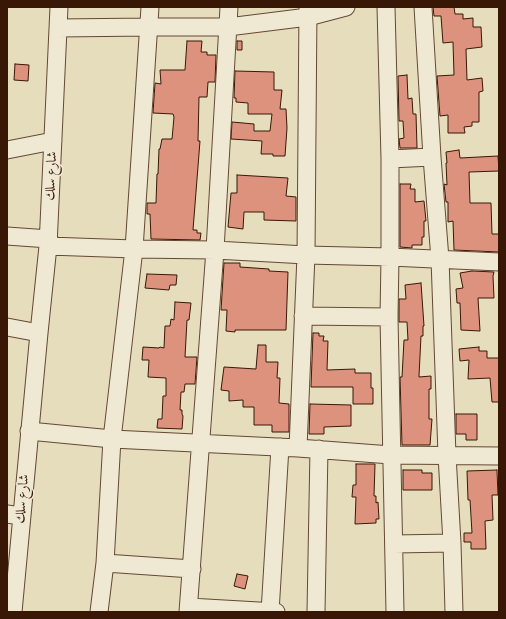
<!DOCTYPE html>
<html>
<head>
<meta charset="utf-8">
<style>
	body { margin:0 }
	#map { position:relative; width:506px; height:619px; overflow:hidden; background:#e6ddbd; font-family:"IM FELL Double Pica",serif }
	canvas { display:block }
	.frame { position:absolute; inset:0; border:8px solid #391707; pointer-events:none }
</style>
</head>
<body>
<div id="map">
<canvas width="506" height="619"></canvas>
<div class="frame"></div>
</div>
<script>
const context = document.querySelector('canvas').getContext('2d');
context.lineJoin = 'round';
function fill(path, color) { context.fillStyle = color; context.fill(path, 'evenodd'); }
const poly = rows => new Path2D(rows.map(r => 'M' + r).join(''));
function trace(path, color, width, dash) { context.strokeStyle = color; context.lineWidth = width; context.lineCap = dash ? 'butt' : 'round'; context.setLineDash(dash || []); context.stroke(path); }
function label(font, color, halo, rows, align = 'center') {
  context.font = font + ' "IM FELL Double Pica",Amiri,serif'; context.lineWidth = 3; context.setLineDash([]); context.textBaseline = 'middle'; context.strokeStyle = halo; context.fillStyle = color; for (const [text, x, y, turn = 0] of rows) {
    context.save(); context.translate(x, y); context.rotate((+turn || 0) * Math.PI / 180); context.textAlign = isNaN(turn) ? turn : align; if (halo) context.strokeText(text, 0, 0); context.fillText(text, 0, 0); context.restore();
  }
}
const building = poly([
	[433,7,454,7,455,14,463,14,463,19,473,18,473,27,481,27,482,47,466,49,467,80,482,78,483,91,479,92,479,122,472,122,472,126,464,127,465,133,448,133,448,115,440,116,437,76,454,75,453,42,443,43,441,16,434,16,433,7],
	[187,41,202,41,201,52,207,52,207,55,216,55,215,82,208,82,207,97,199,97,198,141,200,141,193,230,197,230,197,233,201,233,200,240,151,239,150,214,147,214,147,203,156,203,157,174,158,174,159,149,160,149,162,139,172,139,174,117,173,114,153,113,155,83,161,84,160,70,185,70,187,41],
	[237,41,242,41,242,50,237,50,237,41],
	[15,64,29,65,28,81,14,80,15,64],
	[235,71,274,72,274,90,282,90,280,109,286,109,287,128,285,156,273,156,273,154,261,154,262,141,231,139,232,122,254,124,254,131,270,131,272,114,248,114,248,103,236,102,236,98,234,98,235,71],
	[407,75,408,99,412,98,413,114,416,114,417,148,400,148,399,139,404,138,403,121,399,121,398,76,407,75],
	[459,150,460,158,498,156,499,171,469,172,470,203,491,203,492,234,499,234,499,252,454,250,453,221,448,222,448,202,446,202,444,184,447,185,446,163,447,163,446,152,459,150],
	[237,175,288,178,286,196,296,197,296,221,264,220,264,212,244,212,243,229,228,227,231,193,237,193,237,175],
	[400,184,411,184,410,189,415,189,415,202,424,201,426,221,424,221,424,237,422,237,422,245,412,245,412,248,400,247,400,184],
	[224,263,240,263,240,267,269,269,269,271,288,272,286,330,235,330,235,332,226,331,227,310,221,310,224,263],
	[472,271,494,272,493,276,494,298,478,298,480,331,461,330,460,303,457,303,456,289,463,288,460,273,472,271],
	[147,274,177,275,176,285,170,285,169,290,145,288,147,274],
	[421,283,424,326,423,326,423,336,421,336,419,376,419,377,431,376,431,389,429,389,429,419,432,419,430,445,402,445,400,377,402,377,404,340,408,340,407,322,399,322,399,299,406,299,405,285,421,283],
	[175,302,191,303,189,320,187,320,185,357,197,357,195,384,185,384,184,392,181,392,180,410,182,410,182,414,183,416,182,429,157,428,158,419,162,419,163,396,166,396,166,378,148,377,149,360,142,360,143,347,159,348,160,347,164,348,165,326,170,326,171,319,174,320,175,302],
	[313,333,319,333,319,336,324,336,323,341,328,341,327,370,355,369,355,373,371,373,371,388,373,388,373,404,353,404,353,387,311,387,313,333],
	[258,345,266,345,266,362,278,362,277,378,280,378,279,403,289,404,289,432,272,432,272,425,254,425,254,407,243,407,243,400,229,401,229,391,221,390,224,367,256,369,258,345],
	[479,347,479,351,487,351,487,358,499,358,499,402,492,402,490,378,468,379,469,360,460,361,459,349,479,347],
	[310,404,351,405,351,426,324,427,324,434,309,434,310,404],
	[456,414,477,414,477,440,466,440,466,434,456,434,456,414],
	[356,464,375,464,374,496,376,496,376,503,378,502,379,519,376,519,376,523,355,524,356,497,352,497,353,485,356,485,356,464],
	[403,470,422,470,422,473,432,473,432,490,403,490,403,470],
	[497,470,498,495,492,495,493,520,485,521,486,549,471,549,471,542,464,542,464,533,472,533,470,500,468,500,467,471,497,470],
	[237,574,248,576,245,589,234,586,237,574]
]);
fill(building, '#dd927e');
trace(building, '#391707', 1);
const minor = poly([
	[386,7,390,159,390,257,389,317,395,612],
	[423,7,432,157,440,259,447,455,452,543,454,612],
	[58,28,149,27,228,27,308,17,346,7],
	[7,150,53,141],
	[390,159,432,157],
	[7,236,49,239],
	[48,246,134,249,215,250,306,255,390,257,499,262],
	[303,316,389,317],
	[7,327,39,333],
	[29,431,112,439,298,448,391,455,499,456],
	[298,448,306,255,308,7],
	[7,514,21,516],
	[394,544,452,543],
	[105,563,192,569],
	[189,607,276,612],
	[13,612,39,333,48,246,59,7],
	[99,612,105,563,112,439,134,249,150,7],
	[188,612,215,250,229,7],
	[270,612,280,447],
	[316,612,319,449]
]);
trace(minor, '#644834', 19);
trace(minor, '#efe9d4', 17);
label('14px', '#391707', '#efe9d4', [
	["شارع سلك",52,176,-87],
	["شارع سلك",23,499,-85]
]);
</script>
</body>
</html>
